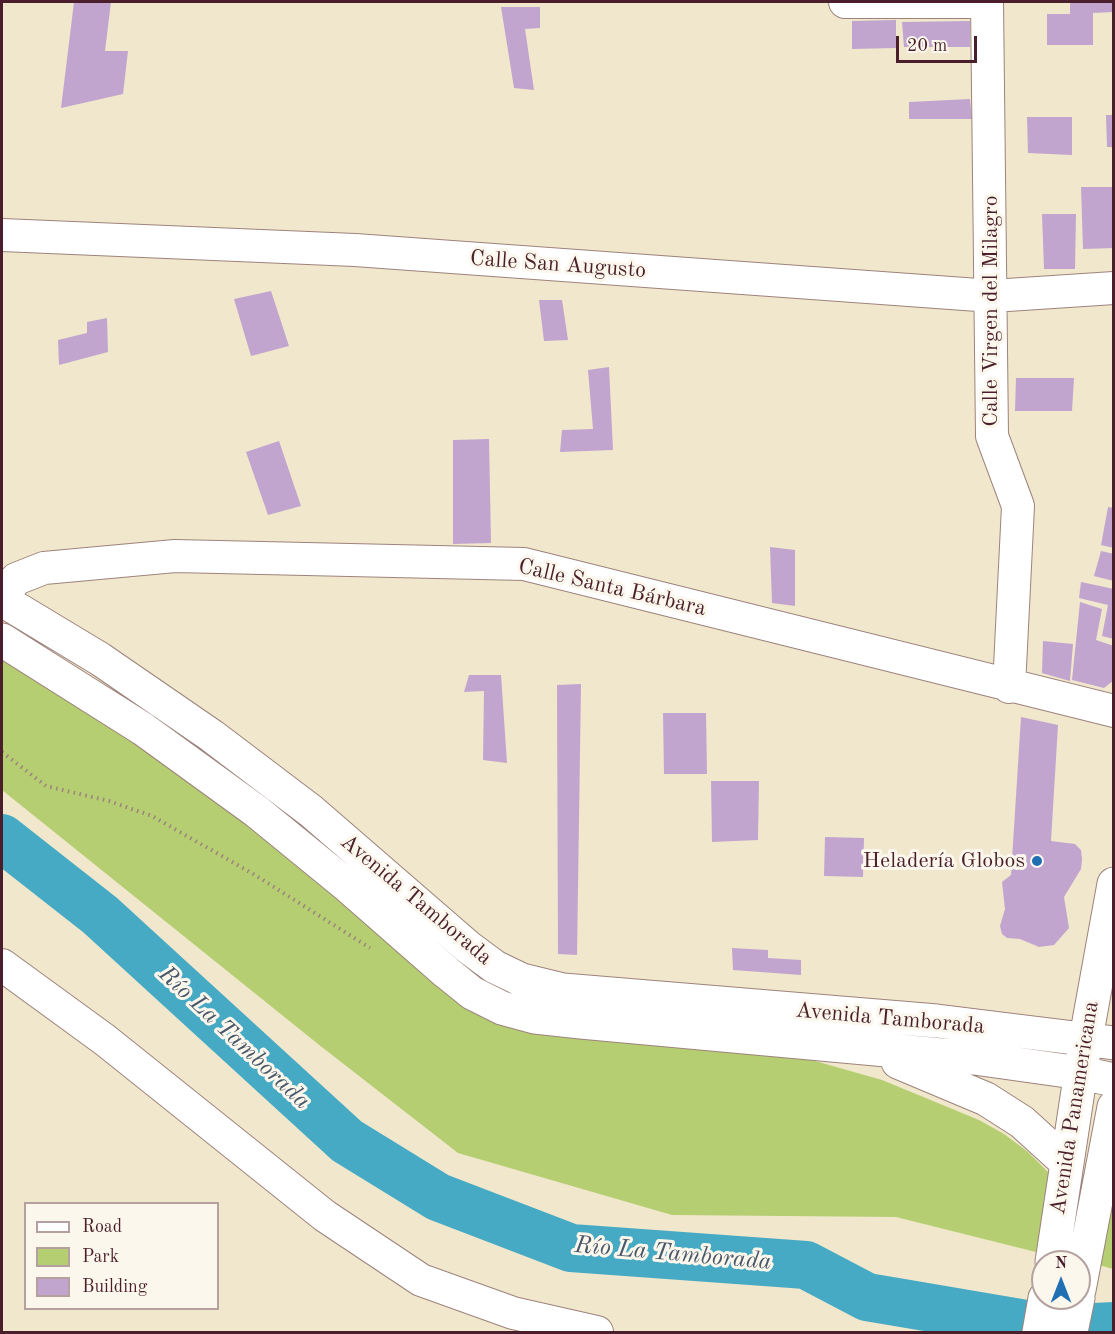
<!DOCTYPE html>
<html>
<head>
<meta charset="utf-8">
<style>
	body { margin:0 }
	#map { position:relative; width:1115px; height:1334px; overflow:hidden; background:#f0e7cc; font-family:"Old Standard TT",serif }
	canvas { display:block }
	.frame { position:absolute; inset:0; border:3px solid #4a1f2b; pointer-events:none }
	.legend { position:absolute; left:24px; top:1202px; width:195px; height:108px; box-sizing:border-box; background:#fbf7ec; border:2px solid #b4a19f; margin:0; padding:8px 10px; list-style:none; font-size:18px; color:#4a1f2b }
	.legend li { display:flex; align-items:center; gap:12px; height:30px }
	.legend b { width:30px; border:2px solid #b4a19f }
	.north { position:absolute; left:1031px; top:1250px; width:60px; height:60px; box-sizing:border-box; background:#fbf7ec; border:2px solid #b4a19f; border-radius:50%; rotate:0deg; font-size:16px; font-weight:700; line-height:24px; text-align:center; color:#4a1f2b }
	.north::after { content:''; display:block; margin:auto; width:21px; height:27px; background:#1f6fb2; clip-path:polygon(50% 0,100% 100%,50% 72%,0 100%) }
	.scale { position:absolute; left:896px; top:36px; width:81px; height:27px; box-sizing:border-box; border:3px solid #4a1f2b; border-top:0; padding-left:8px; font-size:18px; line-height:21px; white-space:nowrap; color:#4a1f2b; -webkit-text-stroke:4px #fbf7ec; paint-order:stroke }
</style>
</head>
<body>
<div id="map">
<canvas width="1115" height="1334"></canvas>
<div class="frame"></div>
<ul class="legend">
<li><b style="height:8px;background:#fff"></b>Road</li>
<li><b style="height:16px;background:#b5ce72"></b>Park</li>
<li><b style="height:16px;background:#c1a5cf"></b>Building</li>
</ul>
<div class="north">N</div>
<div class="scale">20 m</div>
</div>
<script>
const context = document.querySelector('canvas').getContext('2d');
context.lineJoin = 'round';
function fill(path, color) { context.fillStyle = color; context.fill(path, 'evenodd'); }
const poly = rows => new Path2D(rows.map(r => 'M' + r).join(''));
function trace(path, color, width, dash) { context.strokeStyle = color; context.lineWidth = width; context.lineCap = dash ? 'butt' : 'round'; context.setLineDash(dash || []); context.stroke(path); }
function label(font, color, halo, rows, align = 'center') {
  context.font = font + ' "Old Standard TT",serif'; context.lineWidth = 6; context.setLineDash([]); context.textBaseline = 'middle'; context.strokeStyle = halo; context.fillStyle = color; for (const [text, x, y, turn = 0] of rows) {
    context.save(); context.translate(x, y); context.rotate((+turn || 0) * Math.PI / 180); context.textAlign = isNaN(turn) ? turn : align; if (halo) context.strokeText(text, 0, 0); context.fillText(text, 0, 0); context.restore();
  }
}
fill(poly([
	[2,659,115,727,241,819,455,998,794,1055,882,1080,979,1120,1004,1134,1028,1152,1051,1175,1036,1252,896,1217,672,1215,458,1153,318,1044,2,790],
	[1113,1194,1113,1269,1099,1265]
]), '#b5ce72');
trace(poly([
	[2,838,100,915,347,1141,438,1197,571,1248,806,1265,867,1297,1055,1329,1114,1326]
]), '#46aac5', 48);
fill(poly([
	[74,2,111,2,105,51,128,51,123,94,61,108],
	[1070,2,1112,2,1113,12,1093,13,1093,45,1047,45,1047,14,1070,14],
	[501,7,540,7,540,28,525,29,534,90,514,88],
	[896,20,896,48,852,49,852,21],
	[970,21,970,47,904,47,902,22],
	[970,99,972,119,909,119,909,102],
	[1106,115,1114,115,1114,147,1107,147],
	[1027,117,1072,117,1072,155,1028,153],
	[1081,187,1114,187,1114,248,1083,249],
	[1042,214,1076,214,1075,269,1044,269],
	[271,291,289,346,251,356,234,299],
	[539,300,562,300,568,340,544,341],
	[107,318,108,352,59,365,58,340,87,333,87,322],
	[609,367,613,450,560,452,562,430,593,429,588,370],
	[1016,378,1074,378,1072,411,1015,411],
	[489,439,491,543,453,544,453,440],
	[279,441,301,506,268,515,246,452],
	[1108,507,1114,508,1114,548,1101,545],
	[770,547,795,550,795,606,772,603],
	[1101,551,1114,554,1114,581,1094,576],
	[1081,582,1114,589,1114,639,1102,636,1108,605,1079,598],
	[1080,602,1102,609,1096,640,1114,646,1114,680,1104,688,1072,680],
	[1043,641,1073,644,1070,681,1042,673],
	[469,675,501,675,507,763,483,760,484,691,464,692],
	[581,684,577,955,558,954,557,685],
	[663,713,706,713,707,774,664,774],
	[1021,717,1058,725,1051,841,1075,844,1081,850,1082,859,1081,869,1064,897,1069,928,1054,945,1039,947,1020,939,1007,938,1002,934,1000,926,1005,909,1002,882,1011,875],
	[711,781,759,781,758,840,712,842],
	[825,837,864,838,863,877,824,876],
	[732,948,768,950,768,958,801,960,801,975,733,970]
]), '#c1a5cf');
const street = poly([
	[845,2,987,2],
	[987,2,992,436,1018,506,1009,687],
	[2,235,355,250,992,296,1114,288],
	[2,597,16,579,44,568,175,556,524,564,1114,711],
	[2,965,105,1040,325,1216,421,1280,513,1313,597,1332]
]);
const primary = poly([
	[2,600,100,659,212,736,311,811,468,947,495,967,522,980,563,990,937,1021,1114,1043],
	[2,640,143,729,256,811,349,887,446,972,472,993,502,1008,535,1017,581,1022,974,1058,1081,1073,1114,1080],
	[898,1062,986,1099,1022,1122,1066,1162],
	[1052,1262,1086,1038,1114,884],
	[1079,1290,1114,1107],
	[1039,1332,1045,1298],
	[1071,1332,1078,1298]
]);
trace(street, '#9d837c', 34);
trace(primary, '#9d837c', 35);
trace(poly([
	[2,752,46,786,109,801,152,816,255,875,370,948]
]), '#9d837c', 4, [1.5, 4.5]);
trace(street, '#fff', 32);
trace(primary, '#fff', 33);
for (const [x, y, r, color] of [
	[1037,861,6,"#1f6fb2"]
]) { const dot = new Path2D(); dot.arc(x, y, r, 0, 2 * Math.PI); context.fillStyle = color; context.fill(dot); trace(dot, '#fbf7ec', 2); }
label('22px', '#4a1f2b', '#fbf7ec', [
	["Calle San Augusto",558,265,4],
	["Calle Virgen del Milagro",991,311,-90],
	["Calle Santa Bárbara",612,588,13],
	["Avenida Tamborada",416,900,40],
	["Avenida Tamborada",890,1019,5],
	["Avenida Panamericana",1075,1108,-81]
]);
label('22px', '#4a1f2b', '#fbf7ec', [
	["Heladería Globos",1025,861]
], 'right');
label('italic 24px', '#485769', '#fbf7ec', [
	["Río La Tamborada",234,1038,43],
	["Río La Tamborada",673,1254,5]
]);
</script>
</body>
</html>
